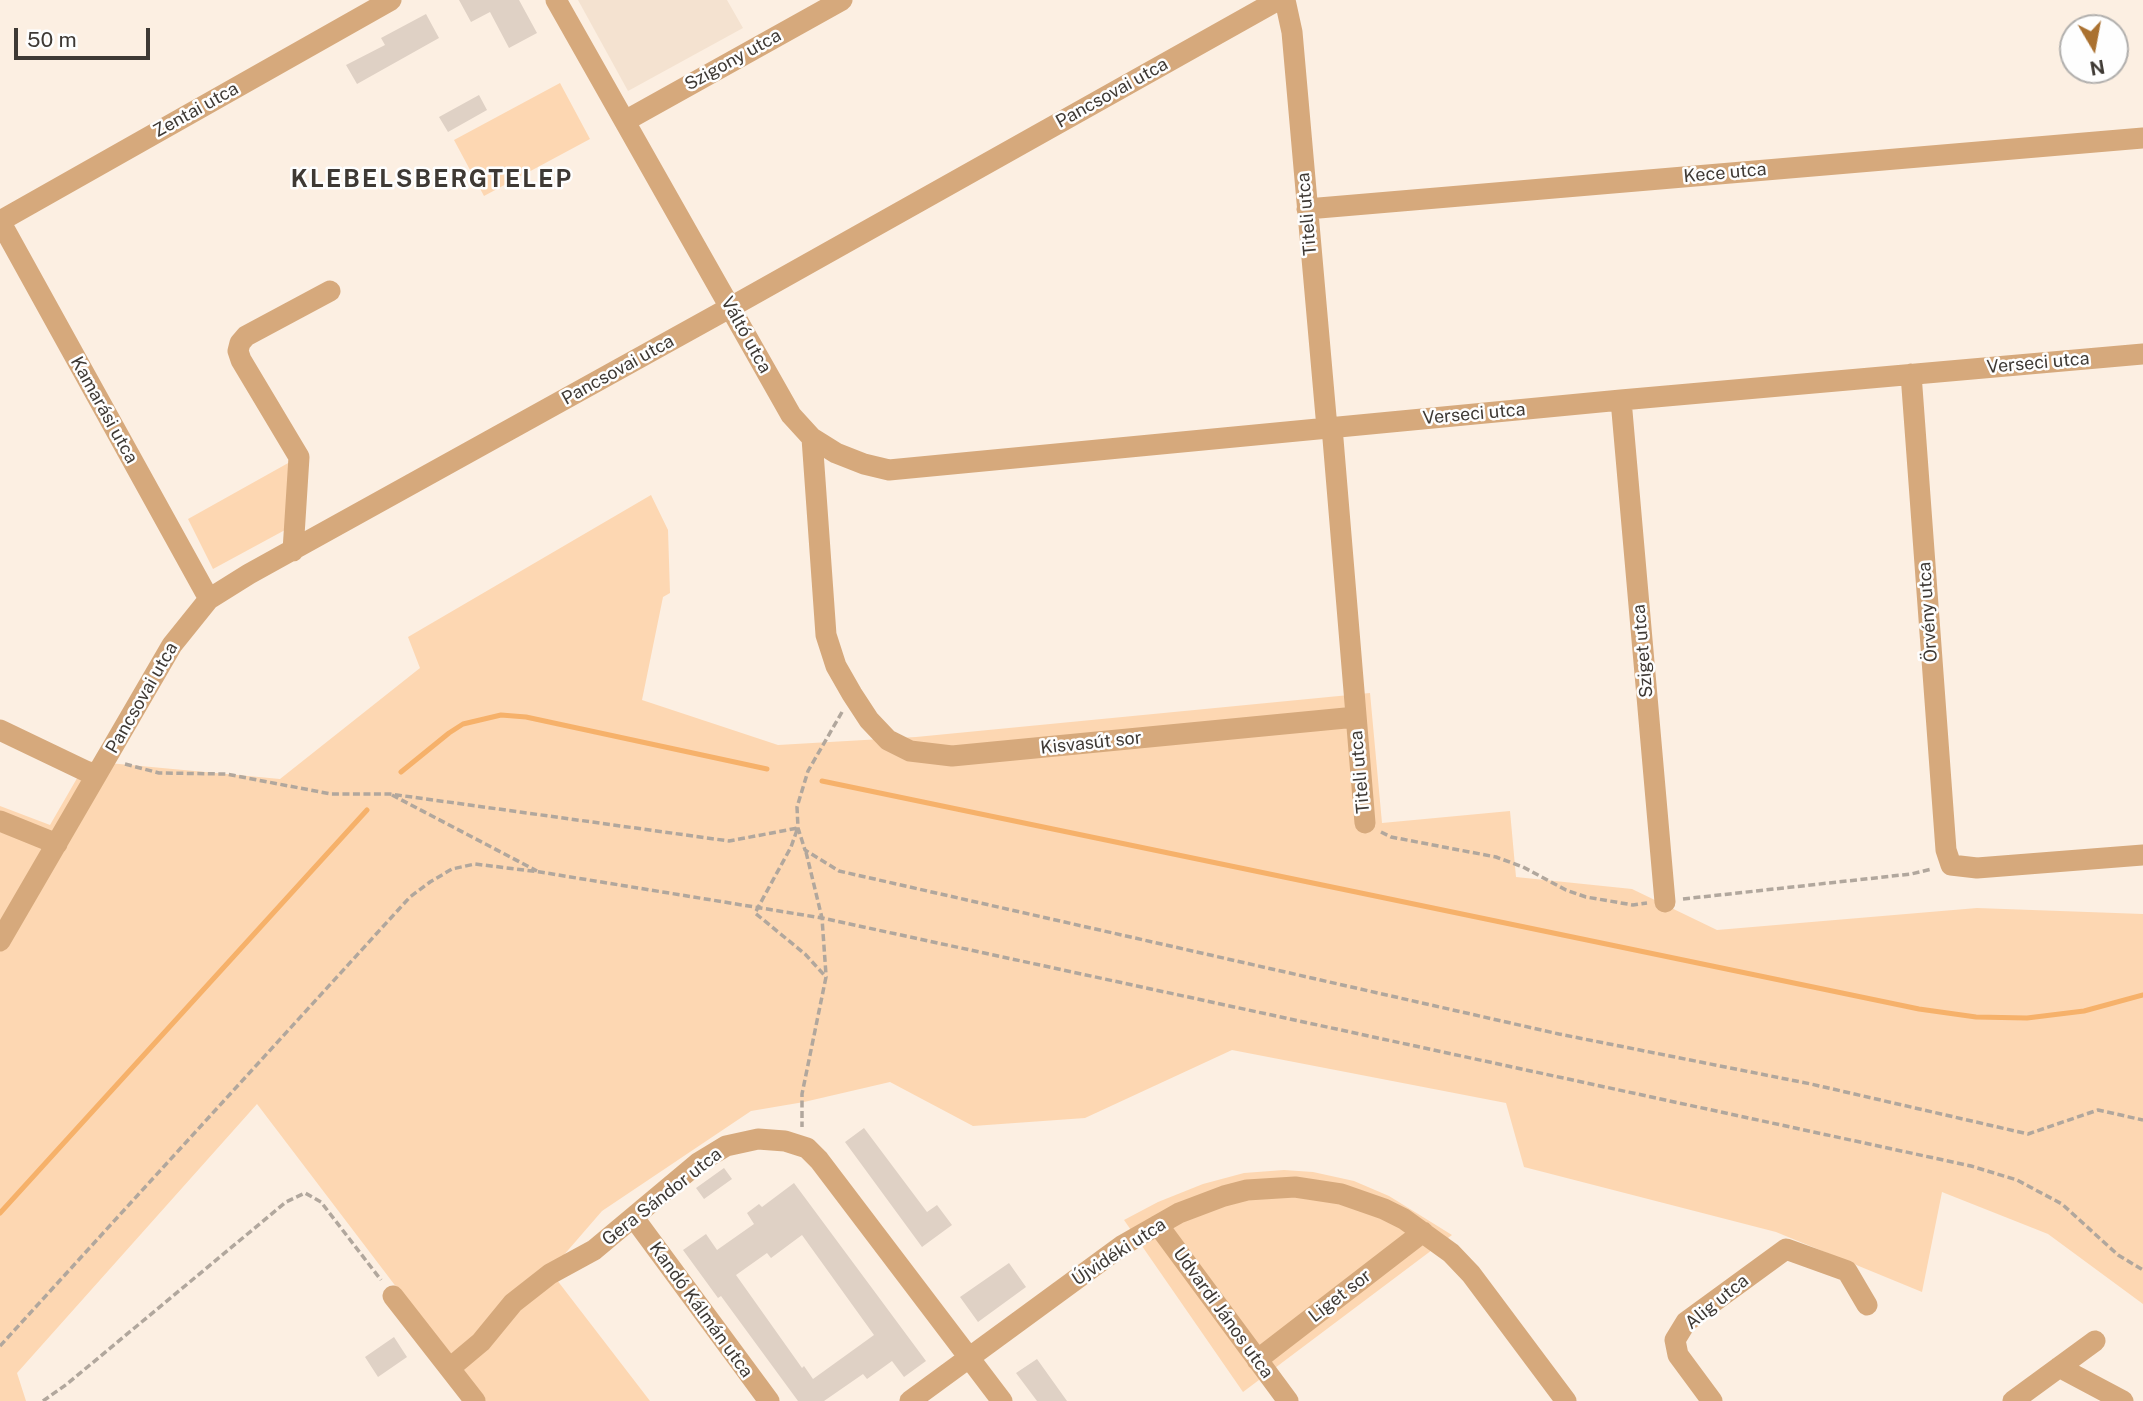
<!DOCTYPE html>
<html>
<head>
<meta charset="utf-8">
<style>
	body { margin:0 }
	#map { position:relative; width:2143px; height:1401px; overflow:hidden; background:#fcefe2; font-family:"Public Sans",sans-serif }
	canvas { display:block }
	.north { position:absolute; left:2059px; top:14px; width:70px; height:70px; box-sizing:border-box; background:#fefefe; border:2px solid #b1afad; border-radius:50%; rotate:170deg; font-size:19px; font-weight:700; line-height:28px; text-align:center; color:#3e3934 }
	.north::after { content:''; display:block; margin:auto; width:24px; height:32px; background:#aa7130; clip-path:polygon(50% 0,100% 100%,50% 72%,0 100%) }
	.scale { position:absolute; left:14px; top:28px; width:136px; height:32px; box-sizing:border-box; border:4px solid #3e3934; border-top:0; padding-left:9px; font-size:21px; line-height:24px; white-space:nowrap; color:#3e3934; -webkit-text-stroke:5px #fefefe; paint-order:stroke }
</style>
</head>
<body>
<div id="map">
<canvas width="2143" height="1401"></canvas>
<div class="north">N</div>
<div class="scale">50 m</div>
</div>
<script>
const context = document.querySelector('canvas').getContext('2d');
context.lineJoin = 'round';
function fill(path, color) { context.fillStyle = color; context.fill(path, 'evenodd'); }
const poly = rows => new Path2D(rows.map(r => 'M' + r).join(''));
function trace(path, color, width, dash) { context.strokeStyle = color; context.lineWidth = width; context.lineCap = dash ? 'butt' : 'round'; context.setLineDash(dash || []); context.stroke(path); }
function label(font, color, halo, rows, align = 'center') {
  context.font = font + ' "Public Sans",sans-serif'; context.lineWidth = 5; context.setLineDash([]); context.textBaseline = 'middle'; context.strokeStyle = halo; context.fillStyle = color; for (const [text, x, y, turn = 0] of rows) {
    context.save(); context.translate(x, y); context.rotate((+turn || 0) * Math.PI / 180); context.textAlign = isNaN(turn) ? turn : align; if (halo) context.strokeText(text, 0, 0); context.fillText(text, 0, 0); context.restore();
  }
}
fill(poly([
	[578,0,727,0,743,28,628,91]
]), '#f4e2d0');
fill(poly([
	[560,83,590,139,484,196,454,140],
	[290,462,285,530,213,569,188,519],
	[651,495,668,530,670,593,663,597,642,700,778,745,916,737,1370,693,1382,823,1510,811,1516,877,1632,889,1717,930,1977,908,2143,914,2143,1304,2048,1234,1942,1192,1922,1292,1776,1232,1524,1167,1506,1103,1232,1050,1085,1118,973,1126,890,1082,804,1102,751,1111,602,1211,550,1271,650,1401,483,1401,257,1104,17,1373,26,1401,0,1401,0,806,50,825,87,761,280,779,420,668,408,637],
	[1284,1170,1313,1172,1354,1181,1389,1196,1452,1235,1243,1392,1124,1220,1158,1202,1203,1184,1244,1173]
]), '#fdd7b2');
trace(poly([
	[401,772,449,733,463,724,501,715,526,717,767,769],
	[822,781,1919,1009,1976,1017,2027,1018,2084,1011,2143,995],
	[0,1213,367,810]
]), '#f6b16a', 5);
fill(poly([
	[459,0,519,0,537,33,509,48,490,12,471,22],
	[426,14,439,38,357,84,346,65,385,45,381,38],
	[479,95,487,110,448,132,439,117],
	[864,1128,927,1212,937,1205,952,1225,922,1247,845,1142],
	[724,1168,732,1179,704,1199,696,1188],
	[794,1183,926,1361,904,1377,892,1361,867,1379,863,1374,824,1401,798,1401,721,1296,718,1298,683,1250,706,1234,717,1250,754,1224,747,1213,759,1204,762,1207],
	[802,1235,874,1335,813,1379,804,1366,802,1368,736,1275,767,1253,771,1258],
	[1009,1263,1026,1287,978,1322,960,1297],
	[394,1337,407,1357,378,1377,365,1357],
	[1037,1359,1067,1401,1037,1401,1016,1373]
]), '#dfd1c5');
trace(poly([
	[842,712,808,771,797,807,798,828,805,850,839,871,1559,1034,1811,1084,2028,1134,2098,1110,2143,1120],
	[125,764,159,773,226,774,331,794,390,794,729,841,798,828],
	[392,795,537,871],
	[797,830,791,847,755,913,805,954,826,977,802,1094,802,1127],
	[1381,832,1391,837,1496,857,1523,867,1566,890,1586,897,1633,905,1647,903],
	[806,852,822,918,826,975],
	[1683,899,1911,874,1932,869],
	[0,1346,410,897,430,882,452,869,475,864,540,872,822,918,1971,1166,2017,1180,2062,1204,2118,1255,2143,1270],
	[43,1401,67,1384,286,1202,305,1193,321,1202,381,1280]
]), '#b1a79d', 3.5, [7, 3.5]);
trace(poly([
	[556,0,791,415,812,438,836,453,864,464,889,470,1621,400,2143,354],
	[1285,0,1292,32,1327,428],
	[625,121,842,0],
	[1307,209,2143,138],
	[0,221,391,0],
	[0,221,209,599],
	[1911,374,1946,850,1951,865,1977,868,2143,855],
	[1621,400,1665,902],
	[1332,427,1365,823],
	[812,438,826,635,836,666,852,694,869,720,888,740,910,751,952,756,1356,717],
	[293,551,299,457,241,360,238,351,240,343,246,336,330,291],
	[0,730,96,776],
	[0,821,57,844],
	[0,941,172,645,209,599,249,574,731,307,1278,0],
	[634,1218,769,1401],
	[1158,1225,1288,1401],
	[393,1296,475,1401],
	[1257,1360,1423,1232],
	[2059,1367,2123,1401],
	[450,1368,481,1342,513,1303,550,1274,594,1250,698,1163,726,1146,758,1139,785,1141,807,1148,819,1160,1002,1401],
	[910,1401,1123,1245,1179,1213,1224,1196,1247,1190,1295,1187,1341,1194,1384,1209,1404,1219,1451,1253,1471,1274,1566,1401],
	[1712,1401,1678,1355,1675,1340,1686,1322,1786,1249,1847,1271,1867,1305],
	[2013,1401,2095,1341]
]), '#d6a97c', 21);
label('18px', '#3e3934', '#fefefe', [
	["Szigony utca",733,60,-29],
	["Pancsovai utca",1112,93,-29],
	["Zentai utca",196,110,-29],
	["Kece utca",1725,173,-5],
	["Titeli utca",1307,214,-95],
	["Váltó utca",746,335,61],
	["Verseci utca",2038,363,-5],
	["Pancsovai utca",618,370,-29],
	["Kamarási utca",104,410,61],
	["Verseci utca",1474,414,-5],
	["Örvény utca",1928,612,-94],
	["Sziget utca",1643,651,-95],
	["Pancsovai utca",142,698,-60],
	["Kisvasút sor",1091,743,-6],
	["Titeli utca",1360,772,-95],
	["Gera Sándor utca",662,1197,-38],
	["Újvidéki utca",1119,1252,-33],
	["Liget sor",1340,1296,-38],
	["Alig utca",1717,1302,-39],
	["Kandó Kálmán utca",701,1310,54],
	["Udvardi János utca",1223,1313,54]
]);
context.letterSpacing = '2px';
label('bold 24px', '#3e3934', '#fefefe', [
	["KLEBELSBERGTELEP",432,180]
]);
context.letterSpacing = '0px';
</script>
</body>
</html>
